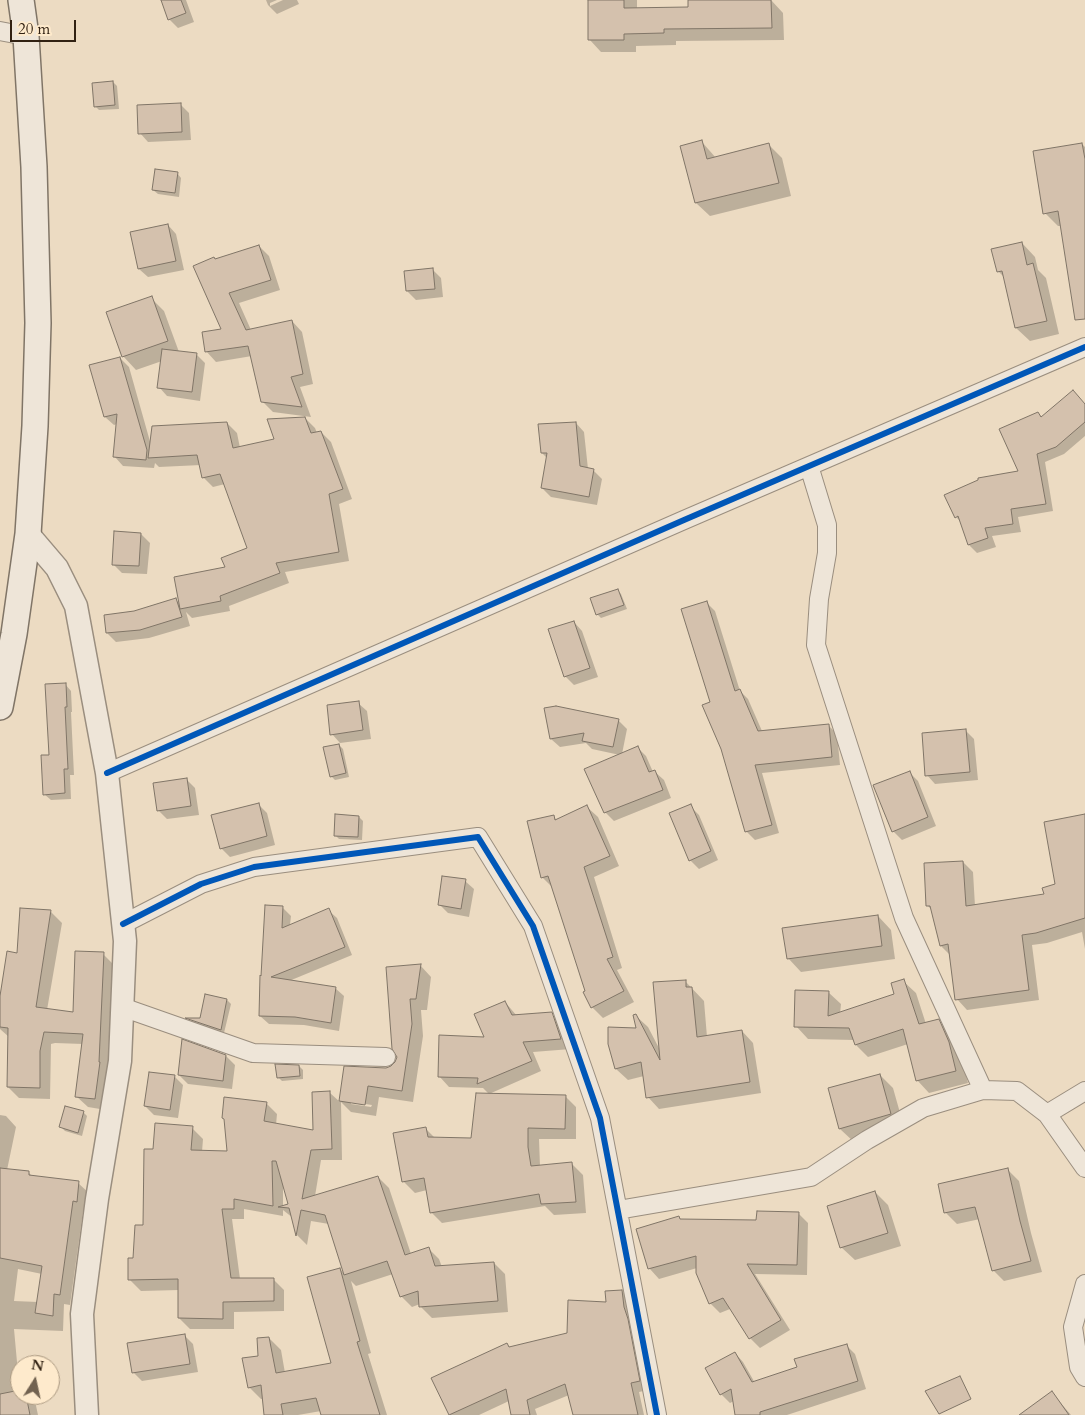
<!DOCTYPE html>
<html>
<head>
<meta charset="utf-8">
<style>
	body { margin:0 }
	#map { position:relative; width:1085px; height:1415px; overflow:hidden; background:#ecdbc2; font-family:Cardo,serif }
	canvas { display:block }
	.north { position:absolute; left:10px; top:1355px; width:50px; height:50px; box-sizing:border-box; background:#feeacc; border:1px solid #ac9a82; border-radius:50%; rotate:10deg; font-size:14px; font-weight:700; line-height:20px; text-align:center; color:#312112 }
	.north::after { content:''; display:block; margin:auto; width:18px; height:22px; background:#726250; clip-path:polygon(50% 0,100% 100%,50% 72%,0 100%) }
	.scale { position:absolute; left:10px; top:20px; width:66px; height:22px; box-sizing:border-box; border:2px solid #312112; border-top:0; padding-left:6px; font-size:15px; line-height:18px; white-space:nowrap; color:#312112; -webkit-text-stroke:4px #feeacc; paint-order:stroke }
</style>
</head>
<body>
<div id="map">
<canvas width="1085" height="1415"></canvas>
<div class="north">N</div>
<div class="scale">20 m</div>
</div>
<script>
const context = document.querySelector('canvas').getContext('2d');
context.lineJoin = 'round';
function fill(path, color) { context.fillStyle = color; context.fill(path, 'evenodd'); }
const poly = rows => new Path2D(rows.map(r => 'M' + r).join(''));
function trace(path, color, width, dash) { context.strokeStyle = color; context.lineWidth = width; context.lineCap = dash ? 'butt' : 'round'; context.setLineDash(dash || []); context.stroke(path); }
fill(poly([
	[162,0,186,0,194,22,178,28,169,19],
	[266,0,277,0,270,3,270,6,283,0,297,0,299,4,277,14,268,5],
	[589,0,637,0,637,9,689,8,771,0,783,13,784,40,676,41,676,45,636,46,636,52,601,52,589,39],
	[113,82,117,86,119,109,99,110,95,106],
	[180,104,189,113,191,140,148,142,140,133],
	[702,142,716,158,769,145,782,158,791,196,710,216,696,203,682,147],
	[1082,144,1085,147,1085,316,1061,226,1058,226,1045,213],
	[177,173,181,178,179,197,158,194,153,190],
	[168,225,176,234,184,270,148,277,139,269],
	[1022,243,1035,257,1038,270,1046,278,1059,334,1030,341,1016,328,1005,278,998,271],
	[259,246,269,256,280,290,239,303,251,330,292,321,302,332,313,384,300,387,311,417,273,412,262,401,252,356,216,362,206,351,223,330,215,260],
	[432,269,441,278,443,297,416,300,407,291],
	[151,298,164,311,179,352,196,354,205,363,200,401,167,396,159,387,162,361,136,370,123,356],
	[120,358,129,367,151,445,227,423,237,433,240,448,276,440,305,418,315,428,317,433,321,432,331,442,352,499,339,504,349,561,285,572,289,583,229,606,230,611,192,618,186,612,190,626,149,638,116,642,107,633,134,612,176,600,181,605,249,549,225,484,213,487,203,477,201,465,159,467,155,463,154,468,123,466,115,457,117,424,114,425,105,417],
	[1085,405,1085,436,1064,454,1045,462,1053,511,1018,517,1021,532,992,536,996,547,977,553,969,545,962,523,956,517,1020,472,1038,413,1043,418],
	[576,423,584,432,588,469,593,470,602,479,597,505,551,497,542,488,547,458,542,453],
	[141,534,150,543,147,574,122,573,113,564],
	[617,590,621,594,627,609,601,618,597,614],
	[706,602,715,611,740,691,748,699,762,731,828,725,837,734,840,765,762,773,779,833,755,840,746,831,711,703],
	[574,622,582,631,598,677,574,685,565,676],
	[65,684,71,691,72,712,71,712,74,775,70,775,71,799,51,800,44,794],
	[358,703,367,711,371,739,340,743,332,734],
	[618,720,627,729,622,754,637,747,646,756,653,772,655,772,664,780,671,798,614,821,605,812,620,755,592,749,586,743,560,747,551,739],
	[966,731,974,739,978,780,935,784,927,775],
	[339,745,343,749,349,777,335,780,331,776],
	[909,772,918,781,936,826,902,840,893,831],
	[187,780,195,788,199,815,167,819,158,810],
	[258,804,267,813,275,845,230,857,221,848],
	[690,806,699,815,718,860,699,869,690,860],
	[587,807,598,817,619,866,594,877,622,968,617,970,634,1002,603,1018,592,1007,552,887,542,877,553,817,557,820],
	[1085,816,1085,949,1082,932,1047,943,1032,945,1039,1000,967,1010,957,999,951,956,941,946,933,911,928,906,963,862,973,872,975,906,1046,895,1056,885],
	[359,817,363,821,362,840,339,839,335,835],
	[465,881,474,889,469,917,448,913,439,904],
	[282,907,291,916,290,925,328,910,337,918,352,955,289,981,335,988,344,996,339,1031,304,1025,269,1024,260,1016],
	[51,912,62,923,47,1010,74,1014,103,954,114,965,106,1110,88,1107,76,1096,83,1044,55,1043,51,1044,50,1099,19,1098,8,1087,9,1037,0,1029,0,1004,18,954],
	[878,916,891,930,895,959,801,972,788,958],
	[420,965,431,977,427,1010,421,1010,423,1036,413,1102,379,1097,376,1116,351,1112,341,1102,342,1160,321,1160,315,1196,378,1177,389,1188,411,1254,428,1248,439,1259,442,1267,494,1263,505,1274,508,1312,432,1318,421,1307,420,1304,412,1307,401,1296,393,1274,356,1286,351,1281,371,1353,368,1354,387,1415,322,1415,321,1411,298,1415,265,1415,263,1399,261,1399,249,1387,260,1357,269,1338,281,1350,285,1373,332,1364,340,1269,346,1275,329,1224,311,1221,307,1245,297,1235,293,1218,283,1210,283,1216,244,1209,244,1219,232,1219,240,1279,273,1279,284,1290,284,1311,234,1312,234,1329,190,1329,179,1318,179,1290,141,1291,130,1280,134,1259,144,1227,154,1150,192,1128,203,1139,202,1152,229,1152,266,1103,277,1114,276,1125,315,1132,330,1093,340,1102,345,1068,386,1069,392,1067,396,1063,398,1057,393,1048],
	[351,1102,372,1105,371,1107,351,1104],
	[283,1183,289,1204,283,1206],
	[685,981,704,1001,707,1037,742,1031,753,1043,761,1093,659,1109,648,1097,644,1076,628,1080,616,1069,637,1030,636,1016,648,1027,661,1052],
	[903,981,916,993,926,1024,938,1021,951,1033,961,1055,968,1083,929,1093,917,1080,908,1044,868,1057,856,1045,854,1040,808,1039,796,1026,828,992,841,1004,840,1014,896,995],
	[227,1000,231,1004,224,1033,191,1021,189,1019,201,1019],
	[505,1002,517,1016,551,1014,562,1024,571,1049,533,1052,541,1071,489,1094,483,1088,449,1087,439,1076,486,1038],
	[226,1056,235,1065,232,1089,188,1084,179,1075],
	[299,1066,303,1070,303,1079,282,1081,278,1077],
	[880,1075,893,1088,904,1127,854,1142,840,1129,829,1089],
	[174,1076,183,1085,178,1118,154,1115,145,1106],
	[565,1096,576,1107,576,1139,539,1139,540,1166,572,1164,583,1175,586,1213,554,1215,545,1206,442,1223,431,1212,427,1190,415,1193,403,1181,425,1128,436,1139,472,1139],
	[83,1112,87,1116,82,1136,65,1131,61,1127],
	[0,1115,6,1116,16,1127,7,1170,29,1173,33,1177,78,1183,89,1193,87,1211,83,1211,70,1305,64,1304,63,1331,14,1329,20,1395,29,1395,35,1401,38,1415,0,1415],
	[18,1269,42,1274,38,1302,14,1301],
	[1008,1170,1019,1181,1031,1233,1042,1272,1004,1281,993,1270,980,1219,957,1224,946,1213],
	[875,1192,888,1205,901,1246,855,1260,841,1247],
	[798,1213,808,1223,807,1275,755,1274,790,1330,760,1348,750,1338,730,1309,720,1313,710,1303,697,1268,659,1279,650,1269,679,1218,681,1220,758,1222],
	[622,1291,631,1300,648,1390,639,1392,644,1415,574,1415,569,1395,535,1409,537,1415,512,1415,509,1401,479,1415,450,1415,433,1379,507,1344,510,1348,568,1334],
	[184,1335,193,1344,198,1372,142,1381,133,1372],
	[846,1345,855,1354,866,1389,787,1415,736,1415,734,1401,730,1403,721,1394,707,1369,735,1353,743,1362,755,1383,798,1368],
	[1052,1393,1071,1415,1022,1415]
]), '#0003');
const building = poly([
	[161,0,181,0,186,13,168,20,161,0],
	[588,0,624,0,624,8,688,7,688,0,771,0,772,28,664,29,664,33,624,34,624,40,588,40,588,0],
	[113,81,115,105,94,107,92,83,113,81],
	[181,103,182,132,138,134,137,105,181,103],
	[702,140,707,159,769,143,779,183,695,203,680,146,702,140],
	[1082,143,1085,159,1085,319,1075,320,1058,211,1043,214,1033,151,1082,143],
	[155,169,178,172,175,193,152,190,155,169],
	[168,224,176,261,138,269,130,232,168,224],
	[1022,242,1027,265,1033,263,1047,321,1015,328,1002,271,997,272,991,249,1022,242],
	[259,245,271,280,229,293,246,330,292,320,303,374,291,377,302,407,261,402,248,346,205,352,202,332,221,329,193,266,214,257,215,259,259,245],
	[433,268,435,289,406,291,404,271,433,268],
	[152,296,168,341,122,357,106,312,152,296],
	[162,349,197,353,192,392,157,388,162,349],
	[120,357,147,450,146,460,113,457,117,414,104,417,89,365,120,357],
	[1073,390,1085,404,1085,422,1056,447,1037,454,1046,504,1011,509,1013,524,985,528,988,538,968,545,958,516,955,518,944,495,978,480,978,478,1018,471,999,429,1038,412,1041,417,1073,390],
	[305,417,311,433,321,431,343,489,329,494,339,552,276,563,280,573,220,596,221,601,180,609,174,577,225,567,221,558,247,548,220,474,202,478,197,455,148,458,152,426,227,422,233,448,274,439,267,419,305,417],
	[576,422,580,466,594,469,589,497,541,488,547,453,541,453,538,424,576,422],
	[114,531,141,533,139,566,112,565,114,531],
	[618,589,624,605,596,615,590,598,618,589],
	[176,598,182,617,140,630,106,633,104,615,134,611,176,598],
	[707,601,735,691,740,689,758,731,829,724,832,757,755,765,772,825,745,832,721,749,702,705,710,702,681,609,707,601],
	[574,621,590,668,564,677,548,629,574,621],
	[66,683,67,707,65,707,68,769,64,769,65,793,43,795,41,755,49,755,45,684,66,683],
	[359,701,363,730,330,735,327,705,359,701],
	[556,706,619,719,613,747,582,741,584,733,550,739,544,708,556,706],
	[966,729,970,772,925,776,922,733,966,729],
	[339,744,346,773,330,777,323,747,339,744],
	[638,746,649,772,655,770,663,790,604,813,584,769,638,746],
	[910,771,928,817,892,832,873,785,910,771],
	[187,778,191,806,157,811,153,783,187,778],
	[259,803,267,836,220,849,211,815,259,803],
	[691,804,711,851,689,861,669,813,691,804],
	[587,805,610,856,584,867,613,957,607,959,624,991,591,1008,583,992,585,991,548,876,541,878,527,821,554,815,555,820,587,805],
	[335,814,359,816,358,837,334,836,335,814],
	[1085,814,1085,918,1036,933,1022,935,1029,990,955,1000,948,944,940,946,930,906,926,906,924,863,963,861,966,906,1044,894,1042,888,1055,884,1044,822,1085,814],
	[442,876,466,879,461,909,438,905,442,876],
	[265,905,283,906,282,928,329,908,345,947,271,977,336,987,331,1023,295,1017,259,1016,260,975,261,976,265,905],
	[20,908,51,910,36,1007,73,1012,75,951,104,952,99,1062,100,1062,95,1099,75,1097,83,1034,44,1032,40,1051,40,1088,7,1087,8,1028,0,1027,0,996,7,951,17,953,20,908],
	[878,915,882,946,787,959,782,928,878,915],
	[421,964,416,999,410,999,412,1024,402,1091,368,1086,365,1105,339,1101,344,1066,386,1068,391,1066,395,1062,397,1057,392,1049,386,967,421,964],
	[904,979,919,1024,939,1019,949,1042,956,1071,916,1081,903,1029,855,1045,849,1028,794,1027,795,990,829,991,828,1016,894,994,891,983,904,979],
	[686,980,686,987,692,987,697,1037,742,1030,750,1082,646,1098,641,1062,615,1069,608,1044,608,1027,636,1028,633,1015,636,1014,660,1060,653,982,686,980],
	[205,994,227,999,221,1030,185,1018,200,1018,205,994],
	[505,1001,512,1015,552,1012,561,1039,523,1042,532,1061,477,1084,478,1078,438,1077,439,1035,484,1037,474,1014,505,1001],
	[182,1039,226,1055,223,1081,178,1075,182,1039],
	[275,1064,299,1065,300,1076,277,1078,275,1064],
	[149,1072,175,1075,170,1110,144,1106,149,1072],
	[880,1074,891,1114,839,1129,828,1088,880,1074],
	[330,1091,332,1149,311,1150,302,1199,378,1176,405,1255,429,1247,435,1266,494,1262,498,1301,419,1307,418,1291,400,1297,387,1261,344,1275,325,1215,301,1210,296,1236,289,1208,278,1207,288,1204,276,1161,272,1161,273,1206,234,1199,234,1209,222,1209,231,1278,274,1278,274,1301,223,1302,223,1319,178,1318,178,1279,128,1280,128,1258,133,1258,135,1225,143,1225,144,1149,153,1149,155,1123,193,1126,191,1150,227,1151,224,1119,222,1118,224,1097,267,1102,264,1121,313,1130,312,1092,330,1091],
	[476,1093,566,1095,565,1129,528,1128,528,1147,531,1166,572,1162,576,1202,541,1204,539,1194,430,1213,424,1178,402,1182,393,1133,426,1127,428,1137,471,1138,476,1093],
	[65,1106,84,1111,78,1133,59,1127,65,1106],
	[0,1168,29,1171,29,1175,79,1181,77,1202,73,1201,60,1295,54,1294,53,1316,35,1313,42,1266,0,1258,0,1168],
	[1008,1168,1020,1221,1031,1261,992,1271,975,1207,944,1213,938,1184,1008,1168],
	[875,1191,888,1233,840,1248,827,1206,875,1191],
	[757,1211,799,1212,797,1265,747,1264,781,1320,749,1339,723,1298,709,1304,696,1273,696,1256,648,1269,636,1229,679,1216,680,1219,756,1220,757,1211],
	[340,1268,360,1341,357,1342,380,1415,321,1415,316,1398,281,1404,283,1415,264,1415,261,1385,248,1388,242,1358,258,1356,257,1338,269,1337,276,1373,331,1363,307,1277,340,1268],
	[622,1290,624,1307,628,1319,640,1381,631,1383,638,1415,573,1415,565,1384,527,1400,530,1415,511,1415,506,1389,449,1415,431,1378,507,1343,509,1347,567,1333,568,1300,606,1302,605,1291,622,1290],
	[185,1334,190,1364,132,1373,127,1343,185,1334],
	[847,1344,858,1381,760,1412,760,1415,735,1415,731,1389,720,1395,705,1368,735,1352,752,1382,797,1367,794,1359,847,1344],
	[960,1376,971,1399,939,1414,925,1391,960,1376],
	[20,1390,20,1395,26,1395,30,1415,0,1415,0,1394,20,1390],
	[1052,1391,1069,1415,1019,1415,1052,1391]
]);
fill(building, '#d4c1ad');
trace(building, '#807567', 1);
const minor = poly([
	[0,31,26,36],
	[809,466,827,525,827,553,819,599,816,645,904,918,983,1090],
	[107,773,684,520,1085,347],
	[123,924,201,884,254,867,478,837,533,926,600,1118,657,1415],
	[122,1007,253,1053,386,1057],
	[1047,1114,1085,1091],
	[618,1210,811,1177,867,1140,923,1108,983,1090,1017,1091,1047,1114,1085,1168],
	[1085,1284,1073,1327,1079,1367,1085,1377]
]);
const tertiary = poly([
	[28,534,57,568,76,606,107,773,125,941,120,1061,97,1199,82,1314,87,1415]
]);
const secondary = poly([
	[0,707,14,634,28,534,35,426,38,323,34,167,26,36,21,0]
]);
trace(minor, '#9a8e7f', 20);
trace(tertiary, '#9a8e7f', 25);
trace(secondary, '#807567', 28);
trace(minor, '#eee5d8', 18);
trace(tertiary, '#eee5d8', 22);
trace(secondary, '#eee5d8', 25);
trace(poly([
	[107,773,684,520,1085,347],
	[123,924,201,884,254,867,478,837,533,926,600,1118,657,1415]
]), '#0057b8', 6);
</script>
</body>
</html>
